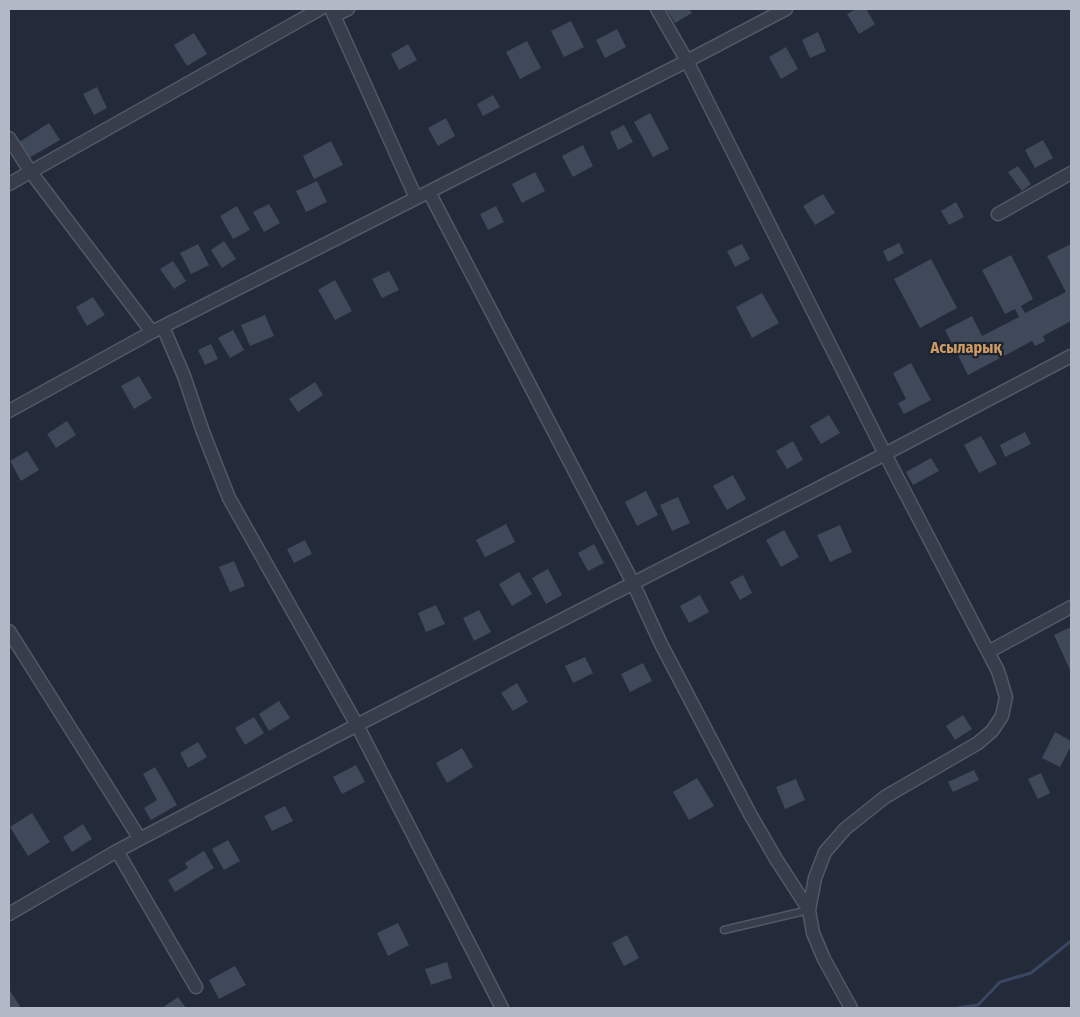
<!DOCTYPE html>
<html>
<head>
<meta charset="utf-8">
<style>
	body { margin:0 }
	#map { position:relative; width:1080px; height:1017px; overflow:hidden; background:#232b3a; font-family:"Fira Sans Condensed",sans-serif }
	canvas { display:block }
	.frame { position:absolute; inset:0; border:10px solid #b2b8c6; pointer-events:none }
</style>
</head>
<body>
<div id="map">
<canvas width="1080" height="1017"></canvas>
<div class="frame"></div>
</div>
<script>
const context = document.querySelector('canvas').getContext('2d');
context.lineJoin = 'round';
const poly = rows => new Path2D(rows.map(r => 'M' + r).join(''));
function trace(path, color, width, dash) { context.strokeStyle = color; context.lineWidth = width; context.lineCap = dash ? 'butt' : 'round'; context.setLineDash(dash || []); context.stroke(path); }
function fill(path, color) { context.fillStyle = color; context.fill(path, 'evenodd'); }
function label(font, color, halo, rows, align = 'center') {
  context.font = font + ' "Fira Sans Condensed",sans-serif'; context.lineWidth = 4.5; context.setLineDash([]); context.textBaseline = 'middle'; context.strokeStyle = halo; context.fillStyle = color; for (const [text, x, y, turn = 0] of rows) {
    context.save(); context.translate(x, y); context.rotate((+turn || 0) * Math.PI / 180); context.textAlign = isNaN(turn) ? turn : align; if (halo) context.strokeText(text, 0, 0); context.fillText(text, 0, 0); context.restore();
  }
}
trace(poly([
	[958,1008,978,1005,1000,982,1031,973,1071,941]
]), '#394763', 3);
fill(poly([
	[666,9,689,9,692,13,675,23],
	[856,9,866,9,875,24,859,34,847,14],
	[571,21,584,47,564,57,551,31],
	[617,29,626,47,605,58,596,40],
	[818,32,826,51,810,58,802,40],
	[194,33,207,54,187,66,174,45],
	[527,41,541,68,520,79,506,52],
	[408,44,417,60,399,70,391,54],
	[786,47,798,69,781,79,769,57],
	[97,87,107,108,94,115,83,94],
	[493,95,500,107,483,116,477,104],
	[650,113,669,149,653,157,634,122],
	[446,118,455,136,438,146,428,128],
	[49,123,60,140,22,162,13,146],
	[624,125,633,142,618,150,610,132],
	[1043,140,1053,158,1035,168,1025,150],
	[331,141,343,165,314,179,303,156],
	[583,145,593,166,573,177,562,156],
	[1018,166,1031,184,1022,191,1008,172],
	[535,172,545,191,522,203,512,184],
	[317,181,327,202,306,212,296,191],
	[823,194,835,213,815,225,803,206],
	[956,202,964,217,949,225,941,211],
	[269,204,280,223,264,232,253,212],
	[237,206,250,230,233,239,220,216],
	[496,206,504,222,488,230,480,214],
	[224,241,236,259,222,268,211,250],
	[899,243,904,253,888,262,883,251],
	[198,244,209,265,191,274,180,253],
	[742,244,750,259,735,267,727,251],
	[1071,244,1071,321,1043,336,1045,341,1035,346,1032,341,968,375,945,330,972,316,982,336,1019,317,1015,309,1005,314,982,270,1011,255,1033,299,1021,306,1025,313,1066,292,1047,256],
	[931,259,957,308,920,328,894,279],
	[173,261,186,281,174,289,160,269],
	[389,271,399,290,382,298,372,279],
	[335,280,352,311,335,320,318,290],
	[762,293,779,323,752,338,736,307],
	[93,297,105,315,87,326,76,307],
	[265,315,274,336,250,346,241,325],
	[233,330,244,350,230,358,218,338],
	[211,344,218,359,205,365,198,350],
	[911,363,931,400,904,414,898,403,906,399,893,373],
	[139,376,152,398,134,409,121,386],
	[315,382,323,395,298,412,289,399],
	[829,415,840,433,821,444,810,426],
	[67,421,76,435,56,448,47,434],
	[1025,432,1031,444,1005,457,1000,445],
	[981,436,997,464,979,473,964,445],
	[793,441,803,460,787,469,776,451],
	[27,451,39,470,21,481,10,461],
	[931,458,939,471,913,485,906,472],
	[733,475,746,499,727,510,713,486],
	[646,491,658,515,637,526,625,502],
	[678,497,690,523,672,531,660,505],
	[506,524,515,542,485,557,476,540],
	[840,525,852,552,830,562,817,535],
	[784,530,799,557,781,567,766,540],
	[305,540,312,554,294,563,287,549],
	[594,544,604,563,588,571,578,553],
	[234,561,245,586,230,592,219,567],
	[548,569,562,595,546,604,532,578],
	[519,572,532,594,512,606,499,584],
	[743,575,752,593,740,600,730,582],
	[700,595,709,612,689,623,680,606],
	[436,605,445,624,426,632,418,613],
	[479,610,491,632,474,641,463,618],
	[1071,627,1071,672,1054,635],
	[585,657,593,673,573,683,565,666],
	[643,663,652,681,630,692,621,674],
	[517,683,528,702,513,711,501,693],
	[279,701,290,718,269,731,259,714],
	[963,715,972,729,955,740,946,726],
	[254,717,264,733,245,745,235,728],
	[1055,732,1071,741,1071,746,1060,767,1042,758],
	[198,742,207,757,188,768,180,753],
	[462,748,473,767,447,783,436,763],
	[356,765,365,782,342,794,333,777],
	[155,767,177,805,151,820,144,808,157,800,143,774],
	[974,770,979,780,953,792,948,782],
	[1041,773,1050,793,1038,799,1028,779],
	[697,778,714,806,689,820,673,792],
	[796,779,805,800,785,809,776,787],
	[285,806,293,821,272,831,264,816],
	[32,813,50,842,28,856,10,827],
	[83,824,92,839,72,852,63,837],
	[228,840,240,861,224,870,212,849],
	[204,851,214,868,175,892,168,880,188,868,185,863],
	[398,923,409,945,388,956,377,933],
	[627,935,639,958,624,966,612,943],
	[447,962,452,978,431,985,425,969],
	[235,966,246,985,219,999,209,980],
	[9,989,21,1008,9,1008],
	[178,997,186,1008,162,1008]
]), '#3f4959');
const lane = poly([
	[724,930,809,910]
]);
const street = poly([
	[331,9,416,198],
	[657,9,687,61,885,454,998,671,1006,697,1002,716,992,731,978,743,885,797,845,829,825,852,815,878,809,910,813,933,824,959,851,1008],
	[334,16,348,9],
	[9,138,30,171,152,332],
	[9,184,320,9],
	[429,192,633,583,661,644,750,814,776,859,809,910],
	[998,214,1071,173],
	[163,327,184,376,203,432,229,498,357,725,502,1008],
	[9,411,152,332,687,61,786,9],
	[9,631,140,839],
	[988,652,1071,607],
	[117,851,196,987],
	[9,914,117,851,357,725,885,454,1071,356]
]);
trace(lane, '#525865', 9);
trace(street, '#525865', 15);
trace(lane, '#373d4a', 6);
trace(street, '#373d4a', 12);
label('bold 16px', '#d09c63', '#1c222f', [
	["Асыларық",966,349]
]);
</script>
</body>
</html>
